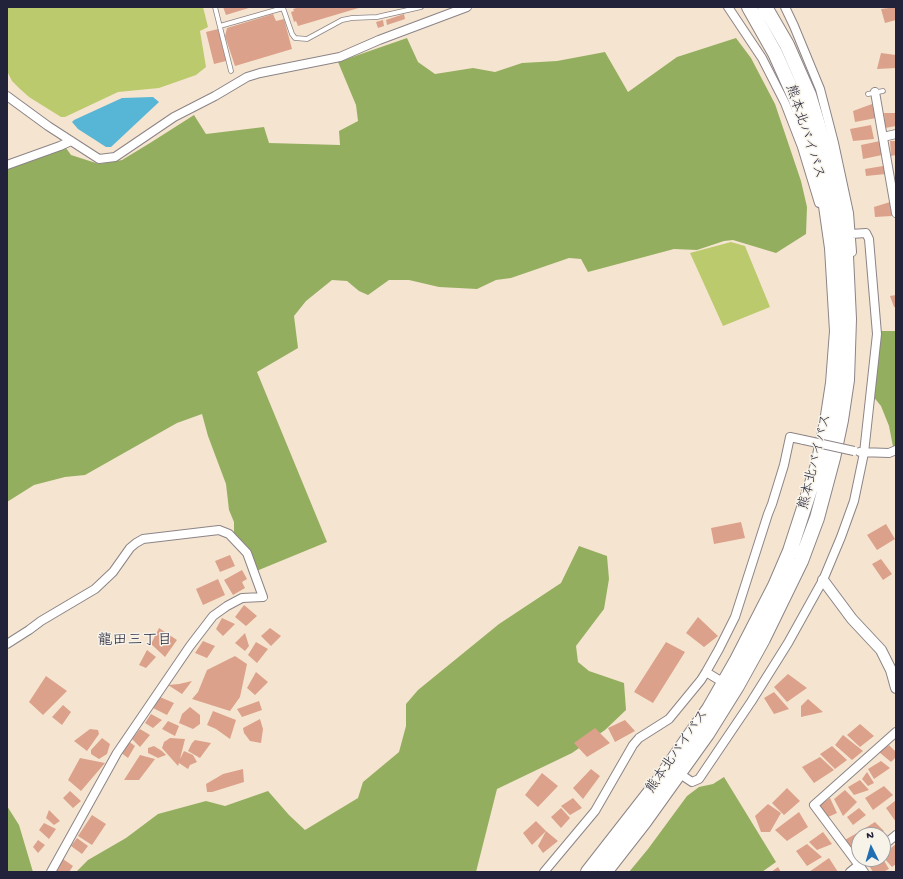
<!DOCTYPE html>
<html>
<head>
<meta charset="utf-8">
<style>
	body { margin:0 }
	#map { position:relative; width:903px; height:879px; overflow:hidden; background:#f5e5d0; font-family:"Gochi Hand",sans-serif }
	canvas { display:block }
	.frame { position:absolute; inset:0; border:8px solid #22223b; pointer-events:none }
	.north { position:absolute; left:851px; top:827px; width:40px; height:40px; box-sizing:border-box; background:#f7f3e8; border:1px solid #a29fa3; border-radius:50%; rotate:355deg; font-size:11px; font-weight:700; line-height:16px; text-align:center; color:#22223b }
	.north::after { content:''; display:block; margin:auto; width:14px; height:18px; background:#1f6fb2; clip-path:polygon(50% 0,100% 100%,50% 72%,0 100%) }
</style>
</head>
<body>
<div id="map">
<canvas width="903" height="879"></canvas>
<div class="frame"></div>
<div class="north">N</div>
</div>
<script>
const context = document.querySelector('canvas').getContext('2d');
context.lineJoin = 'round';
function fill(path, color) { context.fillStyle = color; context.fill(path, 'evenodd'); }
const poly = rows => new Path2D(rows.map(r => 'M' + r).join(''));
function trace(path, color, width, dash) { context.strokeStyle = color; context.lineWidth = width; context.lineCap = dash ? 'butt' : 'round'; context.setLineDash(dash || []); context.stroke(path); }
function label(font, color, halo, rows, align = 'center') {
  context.font = font + ' "Gochi Hand","Klee One",sans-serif'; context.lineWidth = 3; context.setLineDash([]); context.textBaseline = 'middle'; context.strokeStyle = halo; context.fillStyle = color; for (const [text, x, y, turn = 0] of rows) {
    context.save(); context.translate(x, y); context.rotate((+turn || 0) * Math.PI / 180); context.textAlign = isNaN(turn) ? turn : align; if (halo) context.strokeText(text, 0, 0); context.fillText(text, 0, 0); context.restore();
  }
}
fill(poly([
	[7,7,203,7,208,27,200,31,206,67,196,75,159,88,118,92,65,117,61,117,29,97,20,89,12,81,7,71],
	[731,242,745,246,770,307,723,326,690,253]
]), '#bbca6c');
fill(poly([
	[407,38,418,62,435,74,473,68,495,72,522,63,557,61,605,52,628,92,677,57,736,38,751,58,775,104,801,181,807,207,806,234,776,253,733,240,724,241,697,250,674,249,588,272,581,259,569,258,511,278,496,280,477,289,439,287,409,280,389,280,368,295,359,291,347,281,332,280,306,301,294,316,298,348,257,372,327,542,254,572,234,539,234,522,229,510,226,484,208,436,202,414,177,423,85,475,65,477,34,485,7,502,7,169,66,148,71,155,99,164,122,160,150,143,194,115,206,134,264,127,269,143,340,145,339,131,358,121,356,105,338,62],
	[880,331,896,331,896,462,889,426,881,406,872,395],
	[579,546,607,556,609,579,604,609,576,646,578,662,589,671,624,683,626,710,605,730,572,753,497,789,476,872,76,872,88,860,126,838,158,814,206,801,225,806,268,791,289,815,305,830,358,798,363,782,399,752,406,726,406,704,418,690,499,624,561,583],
	[724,777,776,862,762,872,629,872,648,849,687,796,699,787,713,784],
	[7,806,19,825,33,872,7,872]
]), '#94ae60');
fill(poly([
	[153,97,159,102,111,147,106,147,78,129,72,122,74,120,122,98]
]), '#57b5d5');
fill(poly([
	[223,7,252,7,226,15],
	[299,7,362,7,298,26,296,21,294,22,291,12,294,11,293,9],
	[896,7,896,20,885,23,881,9],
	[273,14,276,21,284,19,292,49,235,66,225,36,227,28],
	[404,14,405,19,387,25,386,20],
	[383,20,384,26,378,28,376,22],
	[218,29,226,61,214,64,206,32],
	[881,53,896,55,896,68,877,69],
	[872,104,876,118,855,122,853,111],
	[884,113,896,113,896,126,885,128],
	[871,125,874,139,853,141,850,129],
	[880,141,882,155,863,159,861,145],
	[890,141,896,141,896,155,891,156],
	[883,166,886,174,866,176,865,169],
	[890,202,892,216,875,217,874,207],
	[896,295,896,307,894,307,890,296],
	[741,522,745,538,714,544,711,528],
	[886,524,895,539,877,550,867,535],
	[230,555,235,566,220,572,215,561],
	[881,559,892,574,883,580,872,564],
	[242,570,247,579,242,582,245,588,233,595,224,580],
	[218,579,225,595,203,605,196,589],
	[244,605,257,616,246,626,235,617],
	[698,617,718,636,704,647,686,633],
	[222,618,235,624,223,636,216,629],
	[159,628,177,640,165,657,151,644],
	[270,628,281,636,271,646,261,636],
	[245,633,249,646,245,651,235,643],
	[203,641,215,646,207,658,195,653],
	[256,642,268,649,257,663,248,655],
	[666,642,685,652,653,703,634,692],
	[147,650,156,657,146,668,139,665],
	[235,656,247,664,240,697,230,711,192,699,198,692,207,670],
	[256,672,268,682,255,695,247,688],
	[788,674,807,688,787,702,774,687],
	[46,676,67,691,43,715,29,702],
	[192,681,182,694,168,685,179,684],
	[774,692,789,709,774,714,764,698],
	[160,697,174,703,167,715,153,708],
	[808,699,823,712,801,717,801,706],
	[259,701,262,710,242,717,237,709],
	[63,705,71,712,62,725,52,717],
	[190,707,200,715,200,724,193,729,179,723,182,714],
	[213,711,236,720,230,739,216,729,207,725],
	[151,714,162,720,153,728,145,723],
	[260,719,263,729,261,743,250,741,244,733,243,728],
	[625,720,635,731,615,742,608,728],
	[168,721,179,726,175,736,162,729],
	[860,724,874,736,860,747,847,735],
	[595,728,610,743,587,757,574,743],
	[90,729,98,730,99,734,87,751,74,741],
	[140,729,150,735,140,747,132,739],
	[843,735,863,751,852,760,835,745],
	[102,738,110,744,107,754,99,759,91,754,91,750],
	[170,738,185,739,180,759,184,751,193,755,197,762,190,765,188,769,179,763,178,766,162,748,164,742],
	[195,740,211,743,200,758,188,751,192,743],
	[128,741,135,746,128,758,120,752],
	[889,745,896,752,896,757,891,762,879,752],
	[154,746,162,751,166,755,158,758,148,753,148,748],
	[832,746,847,760,835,769,820,754],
	[140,755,155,759,139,780,124,780],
	[820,757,834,770,814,783,802,767],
	[80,758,105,763,81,791,68,780],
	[881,761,890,768,874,779,868,769],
	[243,769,244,782,212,792,207,792,206,784,223,774],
	[591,769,600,776,583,799,573,788],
	[867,772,874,783,868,786,862,779],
	[542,773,558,786,538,807,525,795],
	[860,780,869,790,854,795,848,787],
	[884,786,893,795,873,810,865,798],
	[787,788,800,801,784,815,772,803],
	[845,790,857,802,843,816,834,799],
	[70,791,81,801,73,808,63,798],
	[573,798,582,808,570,815,561,806],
	[830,798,837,813,828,817,819,806],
	[896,800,896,822,886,808],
	[768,804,781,813,770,832,761,832,755,816],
	[561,808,570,818,561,828,551,817],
	[859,808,866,815,853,825,847,817],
	[49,810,60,821,54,825,46,818],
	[799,812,808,827,787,841,775,830],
	[92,815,106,824,92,845,78,836],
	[536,821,546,831,532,845,523,833],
	[875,822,884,831,879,835,862,835,859,832],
	[44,823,56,829,49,839,39,830],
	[546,831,558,841,543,853,538,846],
	[823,832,832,844,817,850,809,842],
	[857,833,859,835,859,849,852,852,843,841],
	[77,838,88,846,82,854,71,846],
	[38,840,45,845,38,853,33,847],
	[807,844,822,857,807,866,796,851],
	[896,844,896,864,892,867,883,857,883,854],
	[829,858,838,872,809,872],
	[63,859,73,866,69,872,54,872],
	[878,859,883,859,889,869,883,872,873,872,868,864],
	[778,867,781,872,771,872]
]), '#dca18b');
const service = poly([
	[215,7,231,71],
	[220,26,283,8,292,34,295,38,307,39,342,20,352,18,377,17,421,7],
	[868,94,883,91]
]);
const minor = poly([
	[728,7,762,58,785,103,802,147,819,203],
	[785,7,794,26,820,89,834,143,849,213,852,252],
	[875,92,896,213],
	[7,96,48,126,99,159,115,157,174,117,215,96,247,77,260,73,340,57,379,40,467,7],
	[883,137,896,134],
	[7,165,60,146,71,141],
	[860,452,889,453,896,450],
	[7,644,29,630,41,621,95,589,113,572,130,548,136,543,143,539,219,530,229,534,247,553,263,597,242,598,227,606,213,616,190,646,117,753,51,872],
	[706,672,724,683],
	[680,774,692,782,699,779,751,702,788,643,823,580,841,537,854,501,864,453,877,334,869,239,866,233,851,234],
	[883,846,896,835],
	[544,872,595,811,633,745,639,738,669,719,701,680,706,672,719,649,735,617,768,514,772,504,784,465,790,437,804,440],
	[850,872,866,859],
	[864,872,814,805,896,732]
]);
const tertiary = poly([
	[823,580,852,619,881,650,891,670,896,688]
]);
const trunk = poly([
	[588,872,659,781,687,740,709,709,737,660,775,586,790,551,818,465,827,422,833,383,837,331,832,248,826,206,815,158,796,100,775,53,749,7],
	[605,872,644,822,707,734,737,686,763,639,801,561,817,518,833,458,841,420,847,380,849,319,846,256,839,204,827,154,809,95,787,45,765,7]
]);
trace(service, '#8c8486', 5.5);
trace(minor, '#8c8486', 10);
trace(tertiary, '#8c8486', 12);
trace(trunk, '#8c8486', 16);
trace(service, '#fff', 4);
trace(minor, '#fff', 8);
trace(tertiary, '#fff', 10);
trace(trunk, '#fff', 14);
const minorBridge = poly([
	[804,440,854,451]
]);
trace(minorBridge, '#8c8486', 10, []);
trace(minorBridge, '#fff', 8);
label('14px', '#22223b', '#f7f3e8', [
	["熊本北バイパス",804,132,72],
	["熊本北バイパス",816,462,-76],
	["熊本北バイパス",678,752,-55]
]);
label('15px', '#22223b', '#f7f3e8', [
	["龍田三丁目",135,642]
]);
</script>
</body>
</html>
